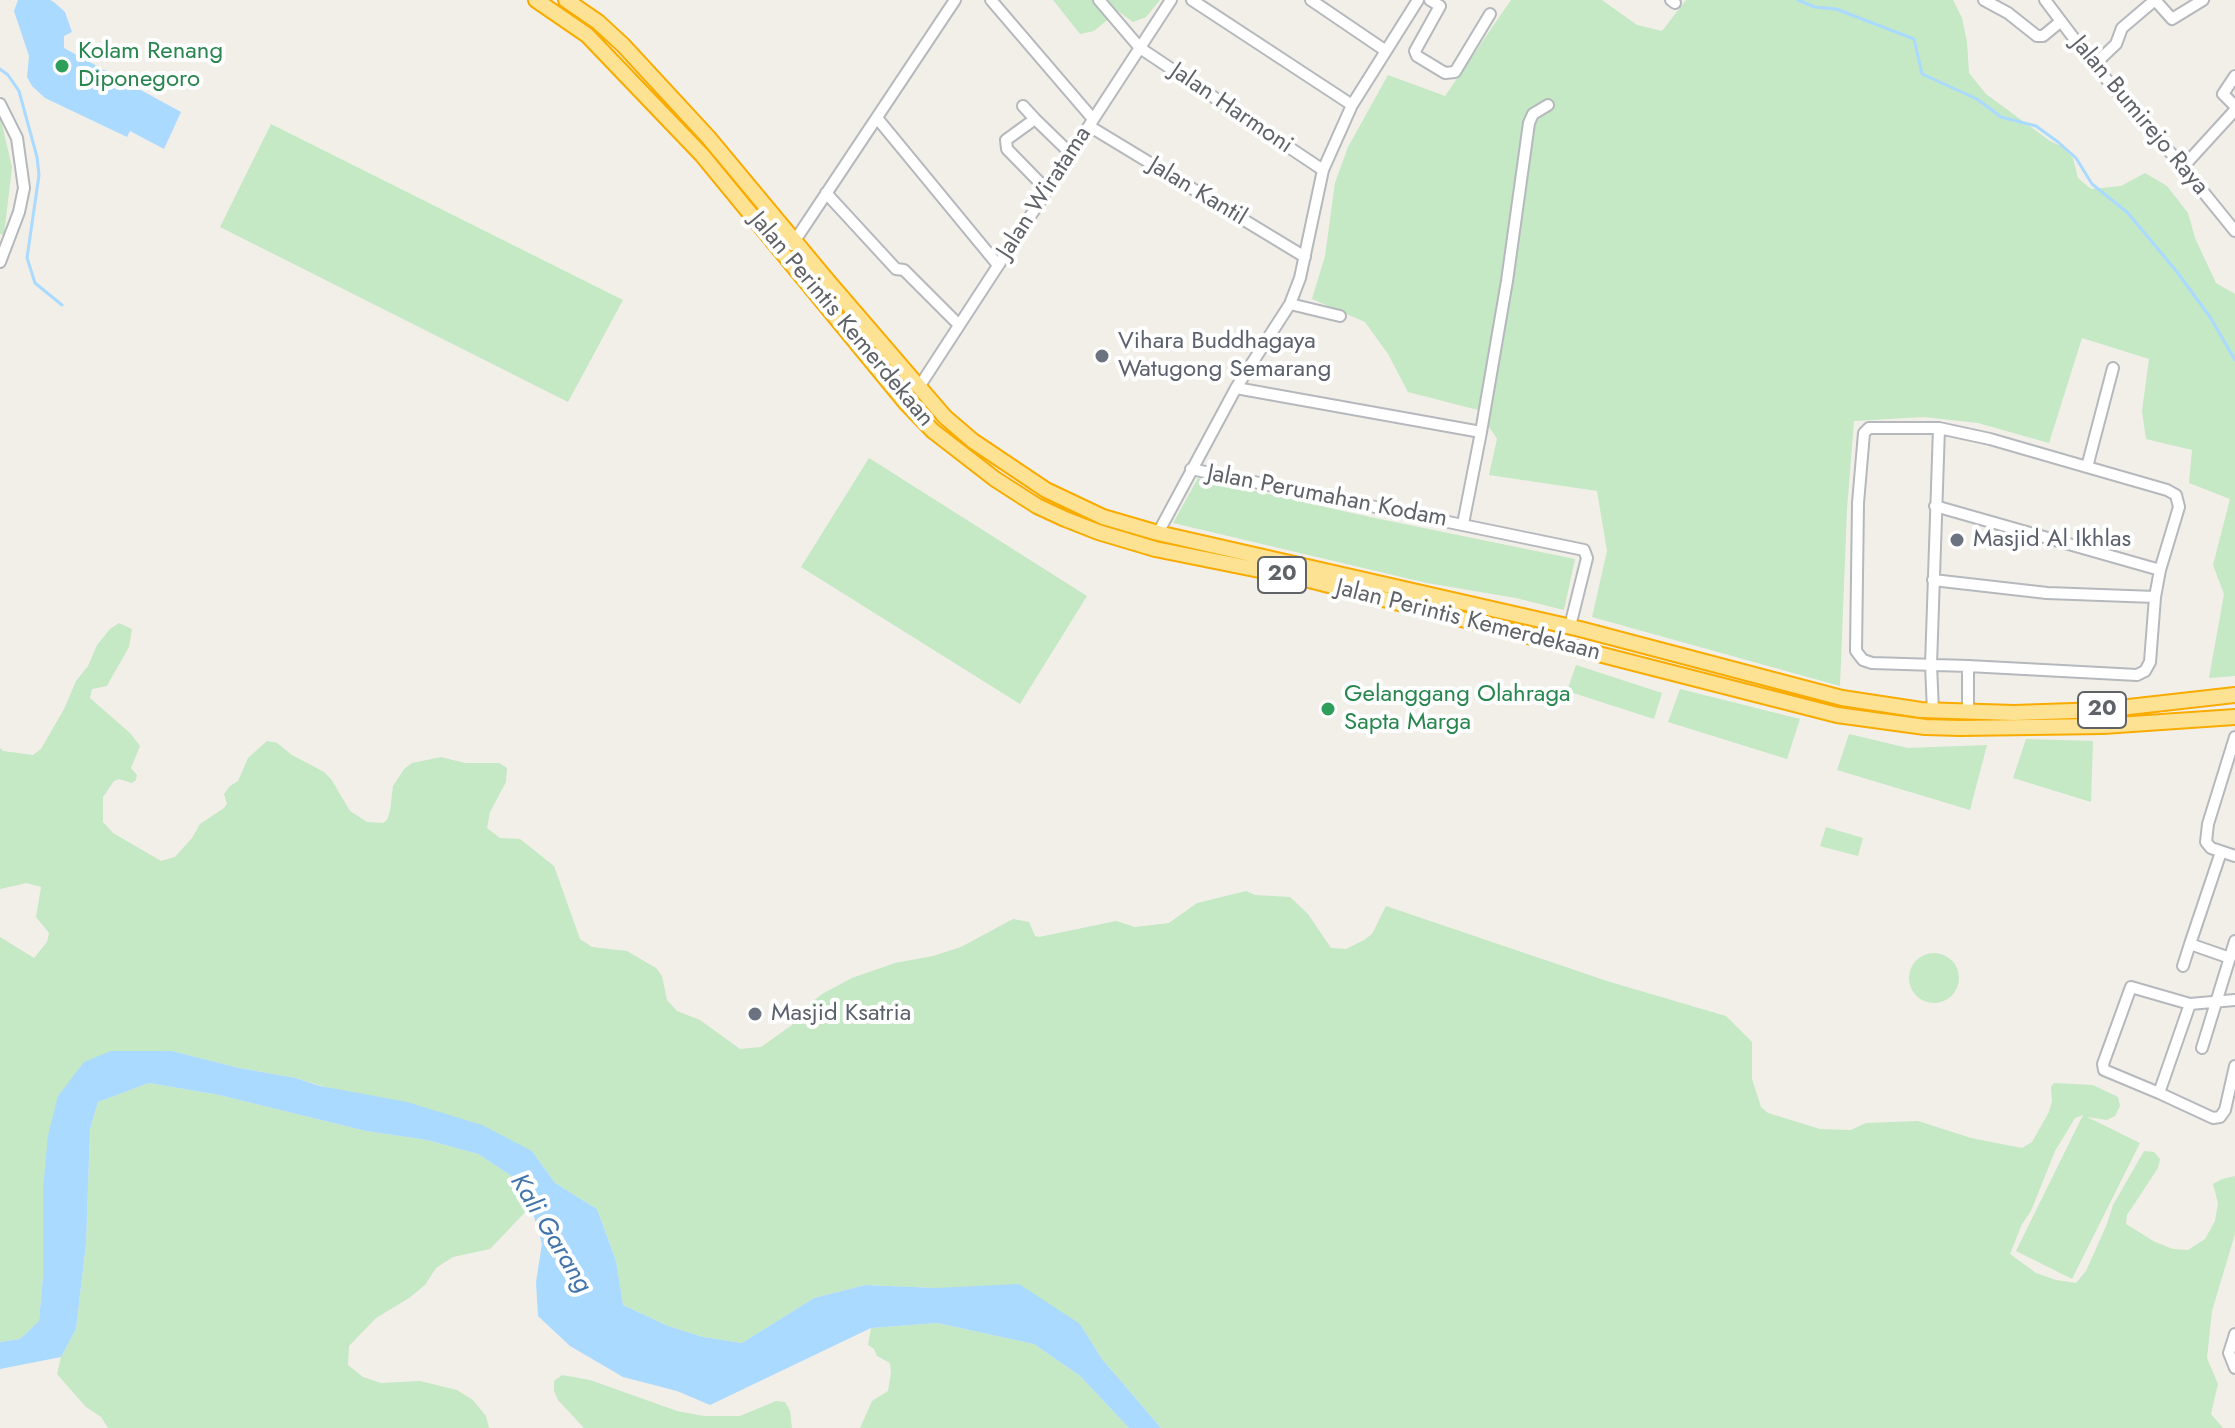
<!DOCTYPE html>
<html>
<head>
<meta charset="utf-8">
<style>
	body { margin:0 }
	canvas { display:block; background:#f1efe8 }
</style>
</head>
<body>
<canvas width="2235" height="1428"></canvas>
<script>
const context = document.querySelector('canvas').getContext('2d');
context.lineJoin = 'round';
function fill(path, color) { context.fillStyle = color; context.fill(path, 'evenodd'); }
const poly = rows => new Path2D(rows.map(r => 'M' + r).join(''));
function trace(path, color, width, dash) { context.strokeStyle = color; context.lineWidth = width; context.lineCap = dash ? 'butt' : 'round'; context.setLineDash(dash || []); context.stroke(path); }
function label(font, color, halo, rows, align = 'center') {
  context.font = font + ' Jost,sans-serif'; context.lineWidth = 8; context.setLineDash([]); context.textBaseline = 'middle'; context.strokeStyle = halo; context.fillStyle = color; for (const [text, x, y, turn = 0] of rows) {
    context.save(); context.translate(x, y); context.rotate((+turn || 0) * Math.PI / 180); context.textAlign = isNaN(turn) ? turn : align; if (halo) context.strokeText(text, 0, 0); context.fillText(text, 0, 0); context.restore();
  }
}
fill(poly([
	[1053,0,1160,0,1146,17,1133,22,1118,11,1094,31,1080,34],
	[1511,0,1602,0,1637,25,1662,31,1686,0,1953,0,1962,18,1967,42,1969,73,1986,94,2050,141,2063,147,2073,158,2078,178,2091,189,2121,186,2145,173,2167,186,2188,213,2195,238,2216,283,2235,294,2235,676,2209,678,2224,594,2213,565,2230,499,2189,483,2192,450,2146,439,2142,411,2149,359,2082,338,2049,443,1978,423,1924,417,1854,421,1847,509,1840,686,1592,617,1607,551,1597,491,1489,475,1497,439,1478,410,1408,392,1388,354,1365,322,1312,299,1325,256,1335,183,1348,147,1388,75,1445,96],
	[0,116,12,167,4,235,0,234],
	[271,124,623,300,568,402,220,227],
	[869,458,1087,596,1020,704,801,567],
	[1198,478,1365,516,1575,559,1564,610,1516,598,1427,583,1173,523],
	[119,623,132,629,129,647,109,682,107,686,92,689,90,698,130,733,140,746,131,768,137,775,136,780,132,783,119,779,114,781,103,797,103,822,113,833,161,861,175,857,192,838,200,824,224,808,227,804,224,794,230,786,238,781,248,758,267,741,277,743,292,755,324,772,331,779,350,811,367,822,383,823,387,820,390,811,393,786,404,769,412,763,441,757,465,763,499,763,507,768,506,782,490,812,487,828,500,838,520,839,554,866,580,939,592,947,627,951,656,968,662,976,667,1000,677,1011,700,1020,740,1049,761,1047,792,1025,801,1011,822,994,852,978,895,963,933,956,961,947,1013,919,1029,922,1035,936,1039,937,1116,921,1135,927,1169,923,1197,903,1246,891,1255,895,1290,897,1308,914,1331,948,1346,949,1364,940,1372,934,1386,906,1610,982,1726,1016,1752,1042,1752,1079,1761,1107,1768,1113,1820,1129,1851,1130,1866,1123,1918,1121,1971,1138,2022,1148,2032,1142,2049,1112,2052,1101,2051,1087,2054,1083,2093,1085,2118,1097,2120,1106,2115,1116,2107,1120,2087,1117,2140,1143,2072,1279,2016,1251,2083,1115,2075,1118,2055,1151,2031,1211,2022,1224,2010,1254,2036,1273,2056,1280,2076,1283,2086,1271,2107,1224,2113,1205,2144,1151,2154,1152,2160,1159,2158,1168,2127,1215,2126,1224,2155,1242,2173,1249,2188,1250,2205,1239,2215,1221,2218,1203,2213,1184,2222,1179,2235,1176,2235,1234,2212,1311,2207,1358,2218,1384,2211,1414,2223,1428,1161,1428,1102,1359,1080,1324,936,1288,865,1285,814,1298,742,1343,703,1337,668,1326,623,1305,616,1261,597,1209,555,1183,532,1151,296,1078,239,1068,172,1051,111,1051,43,1189,43,1276,39,1321,20,1339,0,1342,0,937,34,958,47,942,49,933,36,917,41,887,27,883,0,889,0,748,3,751,33,755,41,749,64,709,76,681,88,666,97,645,110,629],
	[1576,665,1662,693,1654,719,1567,691],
	[1680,689,1800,719,1787,759,1668,722],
	[1849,734,1908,748,1987,745,1970,810,1837,770],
	[2026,739,2093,741,2091,802,2013,778],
	[1826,827,1863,838,1858,856,1820,846],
	'1909 978a25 25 0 1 1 50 0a25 25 0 1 1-50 0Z',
	[149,1083,219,1095,366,1131,427,1140,478,1154,513,1177,531,1206,490,1249,453,1257,436,1268,425,1285,409,1298,376,1318,349,1346,348,1365,363,1377,381,1383,420,1381,457,1390,473,1400,486,1416,489,1428,108,1428,101,1417,86,1407,57,1374,61,1357,76,1329,86,1244,90,1129,98,1102],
	[937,1323,1034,1344,1080,1376,1129,1428,860,1428,872,1401,888,1391,891,1373,890,1363,877,1356,874,1349,868,1345,871,1328],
	[562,1375,590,1380,677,1411,704,1416,740,1416,776,1401,785,1402,790,1411,792,1428,584,1428,558,1400,554,1391,554,1381]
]), '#c5e8c5');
fill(poly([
	[18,0,50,0,54,2,65,12,72,32,64,36,64,48,181,112,164,149,130,131,127,137,45,98,32,86,27,77,29,56,14,11],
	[111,1051,172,1051,239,1068,296,1078,320,1086,407,1102,482,1125,532,1151,555,1183,597,1209,616,1261,623,1305,668,1326,703,1337,742,1343,814,1298,865,1285,936,1288,1019,1284,1080,1324,1102,1359,1161,1428,1129,1428,1080,1376,1034,1344,937,1323,871,1328,710,1405,677,1391,623,1377,570,1346,538,1316,536,1282,542,1244,531,1206,513,1177,478,1154,427,1140,366,1131,219,1095,149,1083,98,1102,90,1129,86,1244,76,1329,61,1357,0,1369,0,1342,20,1339,39,1321,43,1276,43,1189,48,1135,58,1096,84,1062]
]), '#aadaff');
trace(poly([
	[1798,0,1815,7,1836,9,1914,39,1922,74,1977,99,2001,117,2036,126,2058,142,2076,158,2092,184,2128,213,2177,272,2210,317,2235,360],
	[0,69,8,75,19,91,37,157,39,175,27,258,35,283,62,305]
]), '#aadaff', 3);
const minor = poly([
	[991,0,1093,119],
	[1099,0,1140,48,1323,170],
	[1192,0,1352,105],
	[1311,0,1386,51],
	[1430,0,1440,6,1415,51,1417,56,1445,73,1455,72,1490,14],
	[1671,0,1675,3],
	[1984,0,2008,13,2037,36,2043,36,2060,22],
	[2045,0,2094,65,2183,167,2235,231],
	[2094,65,2116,44,2122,28,2155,0,2172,19,2203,0],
	[2235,76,2223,94,2235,106],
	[0,104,17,138,24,188,19,212,0,262],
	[1023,106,1035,119],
	[877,118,998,265],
	[1089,126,1305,257],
	[2183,167,2235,110],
	[1046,189,1007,149,1006,140,1035,119,1070,153],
	[826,193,896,269,904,270,959,325],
	[792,245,955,0],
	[1290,304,1340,316],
	[919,387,1171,0],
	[1236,388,1481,432,1463,524],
	[1939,428,1869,428,1864,433,1858,503,1856,651,1863,660,1872,663,1968,666,1968,712],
	[1481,432,1507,281,1529,123,1533,114,1548,105],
	[1191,469,1584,550,1587,558,1570,626],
	[1935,506,2160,570,2179,507,2176,495,2167,490,2087,467],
	[1158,533,1236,388,1290,304,1300,278,1323,170,1352,105,1418,0],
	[1933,580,2047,593,2155,597,2160,570],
	[1968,666,2137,675,2145,671,2150,662,2155,597],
	[1933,711,1931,665,1939,428,1990,439,2087,467,2113,368],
	[2235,737,2208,824,2206,842,2211,848,2235,856],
	[2221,852,2190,944,2230,958],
	[2183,966,2190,944],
	[2190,1004,2159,1093,2104,1070,2103,1064,2131,987,2190,1004,2235,1000],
	[2202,1048,2235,941],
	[2159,1093,2213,1118,2220,1117,2225,1110,2235,1066],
	[2235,1334,2229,1353,2235,1368]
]);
const highway = poly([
	[536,0,587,35,702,155,906,403,933,431,995,479,1037,506,1065,519,1098,532,1155,549,1309,580,1837,715,1925,727,1960,728,2103,726,2235,717],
	[566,0,598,22,623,45,708,137,827,280,945,417,973,441,1046,490,1103,517,1158,533,1580,629,1842,698,1921,710,2014,713,2102,710,2235,695]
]);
trace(minor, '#b5b8bc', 14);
trace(highway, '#f9ab00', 18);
trace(minor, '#fff', 10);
trace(highway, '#fde293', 14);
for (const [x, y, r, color] of [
	[62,66,8,"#2e9e5b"],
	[1102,356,8,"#6b7280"],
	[1957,540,8,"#6b7280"],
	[1328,709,8,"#2e9e5b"],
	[755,1014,8,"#6b7280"]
]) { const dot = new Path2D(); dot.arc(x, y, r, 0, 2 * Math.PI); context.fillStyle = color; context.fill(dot); trace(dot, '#fff', 3); }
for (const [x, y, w] of [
	[1282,575,48],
	[2102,710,48]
]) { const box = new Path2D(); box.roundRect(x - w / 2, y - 18, w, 36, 6); context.fillStyle = '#fff'; context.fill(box); trace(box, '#5f6368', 2); }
label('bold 22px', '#5f6368', null, [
	["20",1282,575],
	["20",2102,710]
]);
label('24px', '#27864d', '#fff', [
	["Kolam Renang",78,52],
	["Diponegoro",78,80],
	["Gelanggang Olahraga",1344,695],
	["Sapta Marga",1344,723]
], 'left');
label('24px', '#5f6368', '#fff', [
	["Jalan Harmoni",1231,109,34],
	["Jalan Bumirejo Raya",2139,116,50],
	["Jalan Kantil",1197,192,31],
	["Jalan Wiratama",1045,193,-57],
	["Jalan Perintis Kemerdekaan",841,320,50],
	["Jalan Perumahan Kodam",1327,497,11],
	["Jalan Perintis Kemerdekaan",1468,621,14]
]);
label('24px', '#5b616d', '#fff', [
	["Vihara Buddhagaya",1118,342],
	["Watugong Semarang",1118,370],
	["Masjid Al Ikhlas",1973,540],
	["Masjid Ksatria",771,1014]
], 'left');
label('italic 26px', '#4174aa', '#fff', [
	["Kali Garang",550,1234,59]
]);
</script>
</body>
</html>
